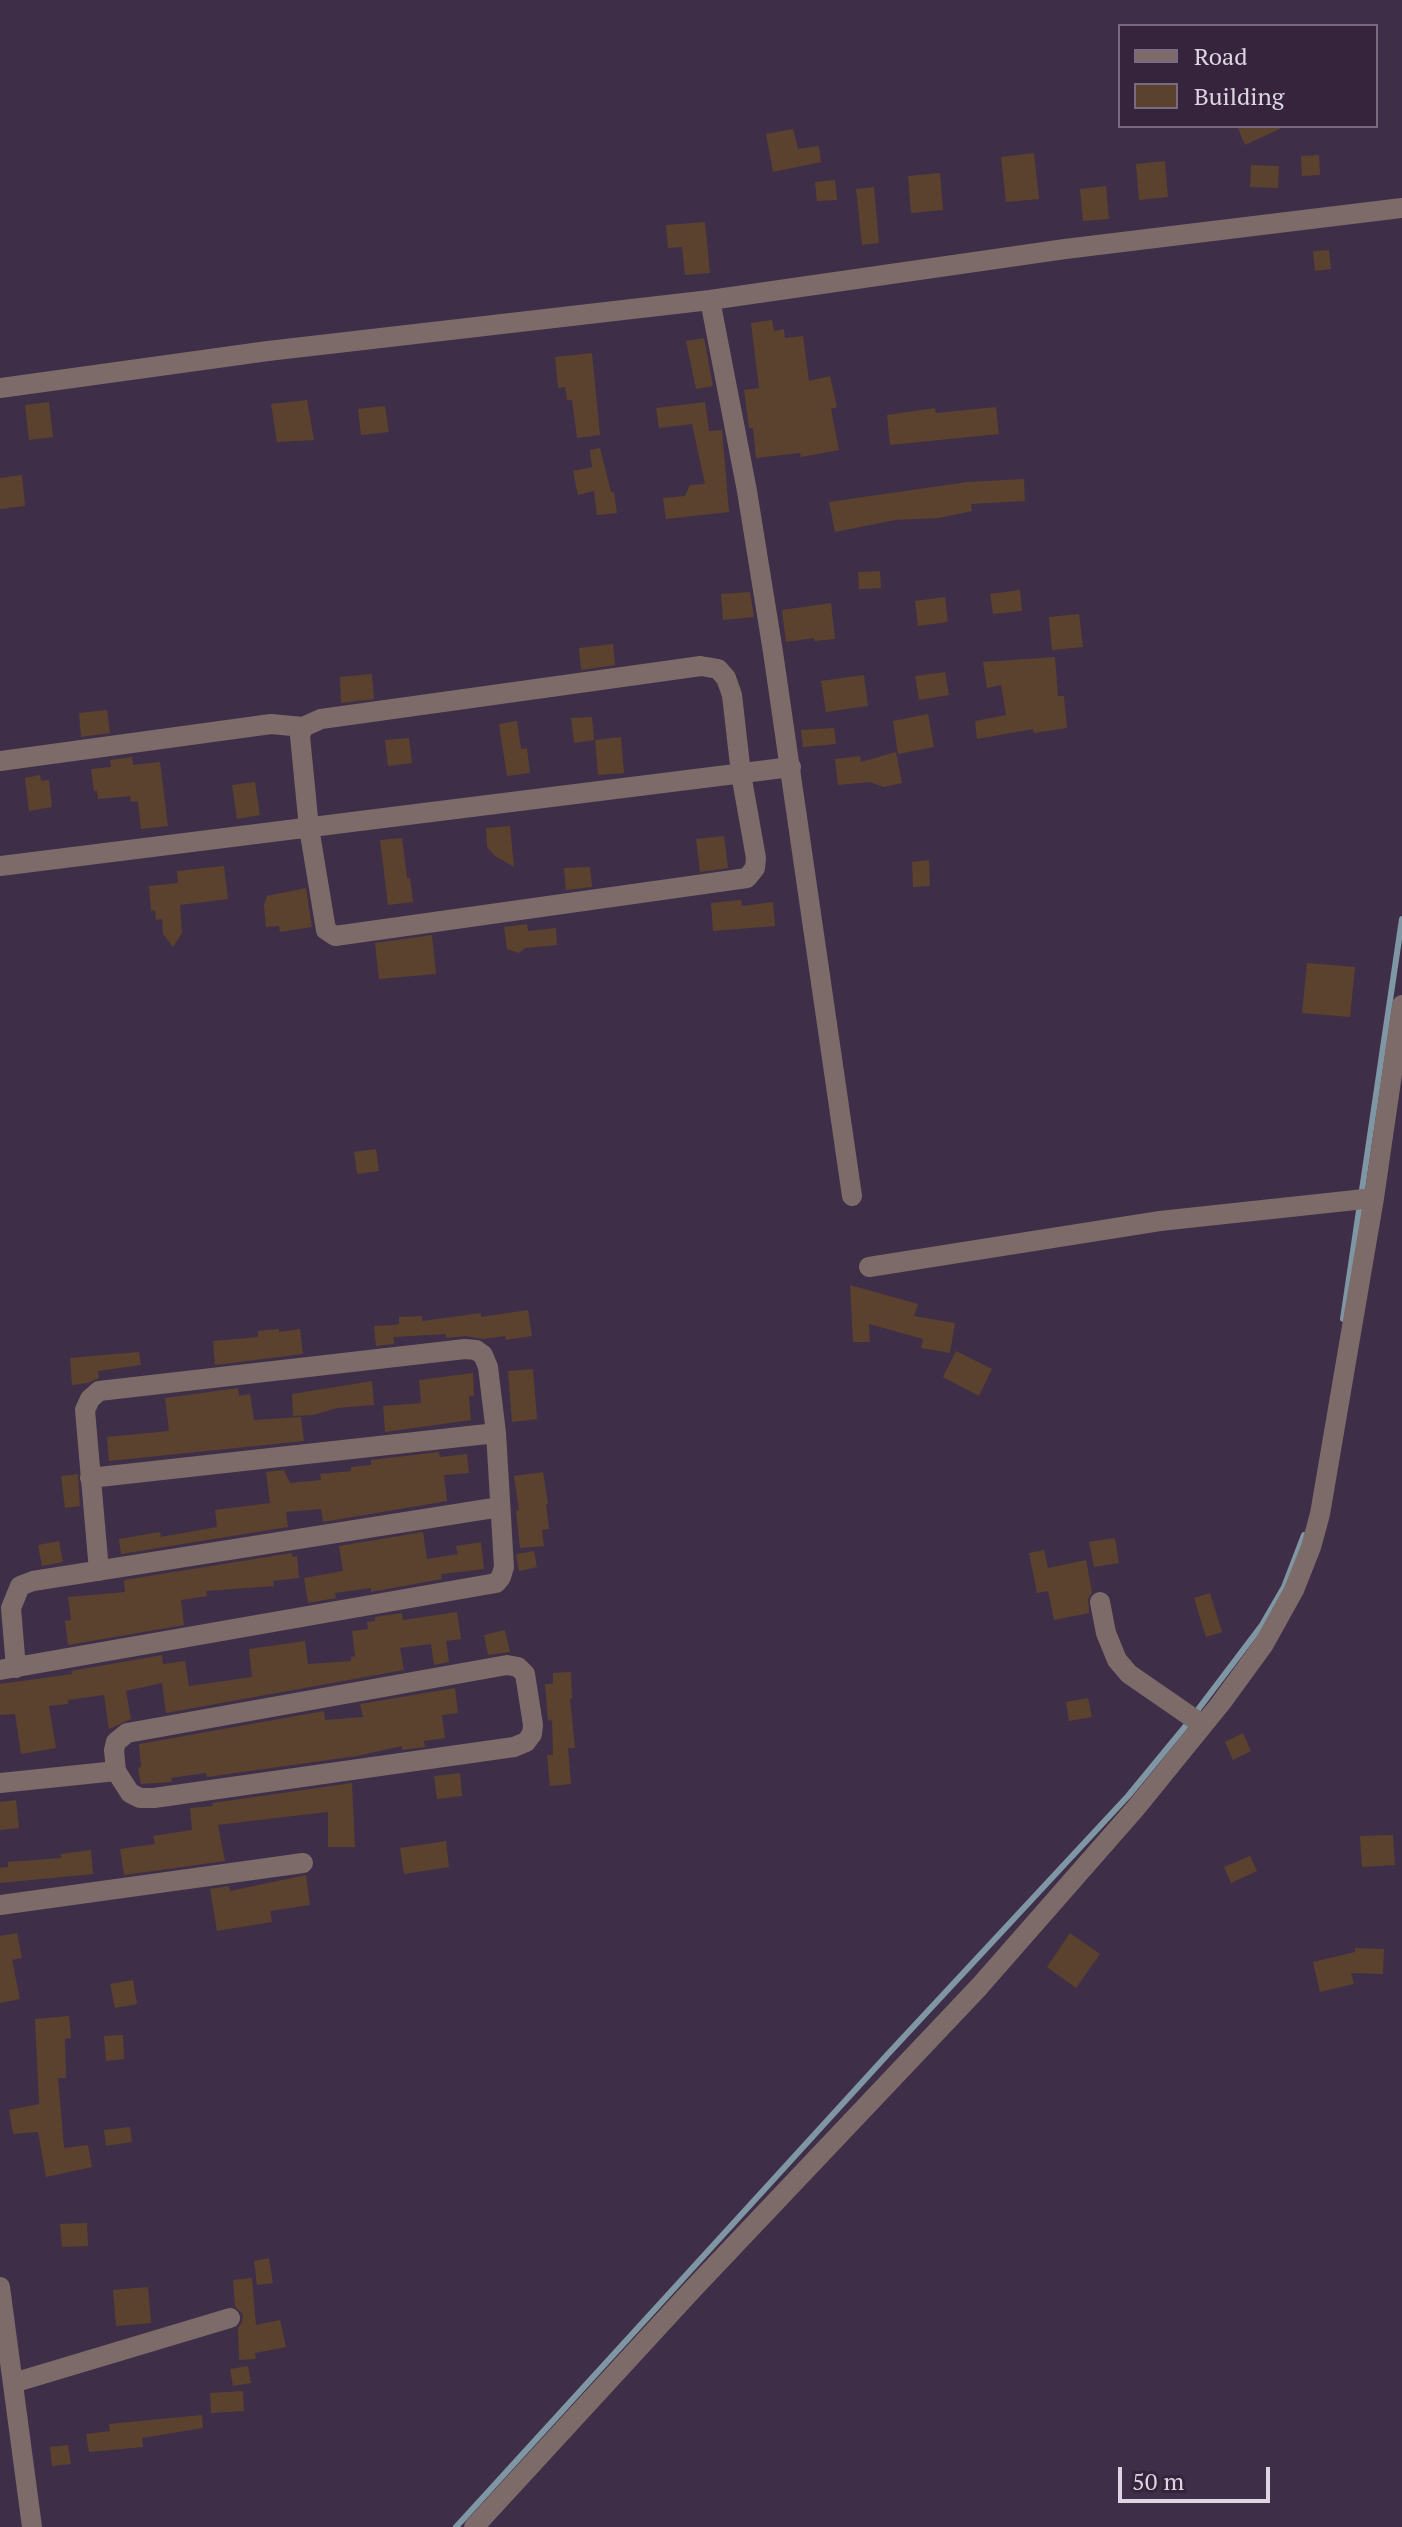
<!DOCTYPE html>
<html>
<head>
<meta charset="utf-8">
<style>
	body { margin:0 }
	#map { position:relative; width:1402px; height:2527px; overflow:hidden; background:#3f2e47; font-family:"PT Serif",serif }
	canvas { display:block }
	.legend { position:absolute; left:1118px; top:24px; width:260px; height:104px; box-sizing:border-box; background:#35243c; border:2px solid #796a7f; margin:0; padding:10px 14px; list-style:none; font-size:24px; color:#ded4e3 }
	.legend li { display:flex; align-items:center; gap:16px; height:40px }
	.legend b { width:40px; border:2px solid #796a7f }
	.scale { position:absolute; left:1118px; top:2467px; width:152px; height:36px; box-sizing:border-box; border:4px solid #ded4e3; border-top:0; padding-left:10px; font-size:24px; line-height:28px; white-space:nowrap; color:#ded4e3; -webkit-text-stroke:6px #35243c; paint-order:stroke }
</style>
</head>
<body>
<div id="map">
<canvas width="1402" height="2527"></canvas>
<ul class="legend">
<li><b style="height:10px;background:#7c6b69"></b>Road</li>
<li><b style="height:22px;background:#5b422e"></b>Building</li>
</ul>
<div class="scale">50 m</div>
</div>
<script>
const context = document.querySelector('canvas').getContext('2d');
context.lineJoin = 'round';
const poly = rows => new Path2D(rows.map(r => 'M' + r).join(''));
function trace(path, color, width, dash) { context.strokeStyle = color; context.lineWidth = width; context.lineCap = dash ? 'butt' : 'round'; context.setLineDash(dash || []); context.stroke(path); }
function fill(path, color) { context.fillStyle = color; context.fill(path, 'evenodd'); }
trace(poly([
	[1343,1319,1402,919],
	[456,2527,888,2054,1128,1796,1184,1728,1262,1625,1284,1587,1304,1535]
]), '#7f97a5', 6);
fill(poly([
	[1237,126,1286,126,1245,145],
	[793,129,798,149,819,146,821,162,773,172,766,134],
	[1034,153,1039,199,1006,202,1001,157],
	[1319,155,1320,175,1302,176,1301,156],
	[1165,161,1168,197,1139,200,1136,164],
	[1251,165,1279,166,1278,188,1250,187],
	[940,173,943,210,911,213,908,176],
	[835,180,837,200,817,201,815,182],
	[1106,186,1109,219,1083,221,1080,189],
	[874,187,879,243,862,245,856,189],
	[705,222,710,273,685,275,682,247,668,248,666,225],
	[1329,250,1331,269,1315,271,1313,251],
	[772,320,774,331,784,329,785,338,803,336,809,381,830,376,837,407,831,409,839,450,801,457,800,453,756,458,753,428,749,428,744,390,759,388,751,323],
	[704,338,713,386,696,389,686,341],
	[592,353,600,435,577,438,572,400,567,400,565,387,558,388,555,357],
	[307,400,314,440,277,442,271,404],
	[49,402,53,437,29,440,25,405],
	[705,402,709,431,722,430,729,512,666,519,663,498,685,496,690,485,705,484,692,424,659,428,656,408],
	[385,406,389,432,361,435,358,409],
	[996,407,999,434,890,445,887,415,935,408,936,413],
	[600,448,611,492,614,492,617,513,597,515,594,491,578,495,573,471,592,467,590,450],
	[22,475,25,506,0,509,0,478],
	[1024,479,1025,501,971,504,972,511,939,518,895,520,835,532,829,502,967,482],
	[880,571,881,588,859,589,858,572],
	[1020,590,1022,611,993,614,990,594],
	[750,592,754,617,723,620,721,594],
	[945,597,948,622,918,626,915,601],
	[831,603,835,639,814,641,814,638,786,642,782,610],
	[1079,614,1083,647,1052,650,1049,617],
	[613,644,615,665,581,670,579,648],
	[1055,657,1058,696,1064,696,1067,728,1034,733,1033,729,977,739,975,721,1006,715,1001,685,987,688,983,662],
	[945,672,949,695,919,700,915,676],
	[372,674,374,699,341,703,340,677],
	[864,675,868,706,826,712,821,681],
	[107,710,110,733,81,737,79,713],
	[928,714,934,747,898,754,893,721],
	[592,717,594,740,574,743,571,718],
	[517,721,521,749,527,748,530,773,507,776,499,724],
	[834,728,836,744,803,747,801,730],
	[621,737,624,773,598,775,595,740],
	[409,738,412,763,388,766,385,740],
	[896,752,902,783,884,787,870,782,838,785,835,759,860,756,861,762],
	[132,757,133,765,160,762,168,826,141,829,138,801,131,802,130,796,98,799,97,791,94,791,91,769,111,767,110,760],
	[40,775,41,781,49,780,52,807,29,811,25,778],
	[255,782,260,815,237,819,232,785],
	[510,826,514,867,495,856,487,847,486,828],
	[724,836,728,868,700,872,696,839],
	[402,838,407,878,410,878,413,902,388,905,380,840],
	[929,860,930,886,913,887,912,862],
	[224,866,228,899,180,905,182,933,173,947,163,934,162,919,156,920,155,910,151,911,149,886,178,883,177,871],
	[590,867,592,887,566,890,564,868],
	[306,888,312,927,280,932,279,926,266,927,264,905,267,896],
	[741,900,742,906,773,902,775,926,713,931,711,903],
	[527,924,528,931,556,928,557,945,525,948,519,953,507,949,504,927],
	[432,935,436,974,379,979,375,943],
	[1307,963,1355,967,1350,1017,1302,1013],
	[376,1149,379,1171,357,1174,354,1152],
	[850,1285,918,1304,914,1316,955,1323,950,1353,921,1348,923,1339,869,1324,870,1342,853,1342],
	[528,1310,532,1336,506,1340,505,1336,483,1339,466,1336,446,1338,446,1334,394,1337,393,1325,399,1324,399,1317,422,1316,422,1321,481,1313,481,1317],
	[393,1325,394,1344,376,1346,374,1326],
	[279,1329,279,1332,300,1329,303,1354,215,1365,213,1341,258,1337,258,1331],
	[956,1351,992,1369,979,1396,943,1377],
	[139,1352,141,1365,98,1371,99,1378,88,1383,72,1385,70,1358],
	[533,1369,537,1419,512,1422,508,1371],
	[473,1373,474,1396,469,1396,471,1420,385,1432,383,1406,421,1403,419,1380],
	[372,1381,374,1405,337,1408,313,1415,293,1416,292,1394],
	[238,1388,239,1396,250,1394,254,1420,301,1417,304,1441,109,1461,107,1437,169,1431,165,1398],
	[439,1452,440,1457,467,1454,469,1473,444,1475,447,1501,323,1522,321,1509,286,1512,288,1527,121,1554,119,1539,160,1532,161,1537,217,1527,215,1510,270,1503,266,1472,284,1470,290,1483,321,1480,320,1474,351,1471,351,1467,371,1465,371,1460],
	[543,1472,548,1504,546,1504,549,1529,542,1530,544,1546,520,1548,516,1511,519,1510,514,1476],
	[78,1474,80,1506,65,1508,61,1476],
	[423,1532,427,1559,458,1554,456,1546,481,1542,484,1569,441,1574,442,1579,371,1592,371,1588,335,1593,336,1598,308,1603,304,1578,343,1571,339,1546],
	[1115,1538,1119,1563,1094,1567,1089,1542],
	[59,1541,63,1562,42,1566,38,1545],
	[1044,1550,1048,1568,1086,1560,1092,1592,1088,1599,1089,1613,1054,1620,1048,1591,1037,1593,1029,1553],
	[534,1551,537,1567,519,1571,516,1554],
	[292,1553,292,1557,297,1556,299,1578,273,1581,274,1586,206,1591,207,1596,181,1600,184,1625,68,1645,65,1621,71,1620,68,1597,125,1592,124,1580],
	[1210,1593,1222,1632,1206,1637,1194,1598],
	[457,1612,461,1639,446,1641,449,1662,434,1665,431,1644,400,1648,404,1670,166,1713,162,1683,126,1691,131,1719,109,1729,104,1695,68,1700,68,1704,49,1706,56,1748,21,1754,15,1714,0,1715,0,1684,72,1674,71,1671,162,1655,163,1664,185,1661,189,1686,252,1677,249,1649,305,1641,308,1664,351,1661,351,1657,355,1656,352,1631,368,1629,367,1622,375,1621,375,1617,402,1613,403,1620],
	[505,1630,510,1652,488,1655,484,1635],
	[571,1672,572,1699,570,1699,575,1748,568,1748,571,1784,550,1786,547,1755,553,1755,552,1720,548,1721,545,1684,553,1684,553,1673],
	[455,1688,458,1713,442,1715,445,1738,424,1741,425,1747,402,1750,402,1746,357,1756,207,1777,206,1773,171,1778,172,1782,141,1784,138,1768,141,1767,139,1744,324,1711,325,1720,363,1717,360,1704],
	[1088,1698,1092,1717,1069,1721,1066,1702],
	[1243,1733,1251,1751,1233,1760,1225,1742],
	[460,1773,462,1796,437,1799,434,1776],
	[352,1783,355,1847,328,1847,328,1812,275,1818,218,1825,225,1861,124,1875,120,1849,155,1844,153,1836,192,1830,190,1808,213,1806,212,1803],
	[16,1800,19,1828,0,1830,0,1802],
	[1393,1835,1395,1865,1362,1867,1360,1836],
	[446,1841,449,1867,404,1874,400,1848],
	[91,1850,93,1874,0,1883,0,1868,8,1867,8,1862,61,1858,61,1854],
	[1250,1856,1257,1871,1231,1883,1224,1867],
	[306,1875,310,1905,270,1911,272,1922,217,1931,210,1889,229,1886,230,1891],
	[17,1933,22,1958,12,1960,20,1999,0,2003,0,1936],
	[1070,1933,1100,1954,1076,1988,1047,1967],
	[1355,1948,1384,1949,1383,1974,1351,1973,1354,1984,1320,1992,1313,1962,1355,1952],
	[133,1980,137,2004,115,2008,110,1984],
	[69,2016,71,2038,65,2039,66,2078,58,2078,64,2148,88,2145,92,2167,46,2177,38,2132,13,2134,9,2110,39,2104,35,2019],
	[123,2035,124,2059,106,2061,104,2036],
	[130,2127,132,2142,106,2146,104,2130],
	[87,2223,88,2246,62,2247,60,2224],
	[269,2258,273,2283,257,2285,254,2261],
	[252,2278,256,2325,280,2320,286,2347,255,2353,256,2359,239,2360,238,2328,242,2322,243,2315,235,2306,233,2280],
	[148,2287,151,2323,116,2326,113,2290],
	[248,2366,251,2383,233,2386,230,2369],
	[243,2391,244,2411,211,2413,210,2393],
	[202,2415,203,2428,142,2438,143,2447,89,2452,86,2434,110,2431,109,2424],
	[68,2445,71,2464,52,2466,50,2447]
]), '#5b422e');
trace(poly([
	[710,300,747,491,773,652,852,1196],
	[0,388,268,351,710,300,1065,249,1402,208],
	[701,666,718,669,726,678,732,695,741,774,756,858,755,868,747,878,342,935,335,936,326,930,309,828,300,736,303,727,321,719,701,666],
	[0,761,271,724,303,727],
	[0,866,791,767],
	[869,1267,1160,1221,1374,1198],
	[90,1478,496,1433],
	[1100,1602,1106,1633,1117,1660,1129,1674,1203,1725],
	[507,1665,518,1667,525,1674,533,1725,532,1734,526,1742,514,1747,154,1798,140,1798,130,1793,116,1771,114,1750,116,1742,127,1733,507,1665],
	[16,1668,11,1608,20,1586,33,1581,500,1507],
	[0,1670,496,1583,501,1577,504,1567,496,1433,488,1367,483,1355,476,1350,465,1349,99,1391,90,1399,85,1410,99,1571],
	[0,1783,116,1771],
	[0,1905,303,1863],
	[0,2287,32,2527],
	[13,2383,230,2318],
	[474,2527,692,2290,979,1987,1135,1809,1221,1703,1264,1644,1294,1590,1311,1547,1320,1514,1374,1198,1402,1005]
]), '#7c6b69', 20);
</script>
</body>
</html>
